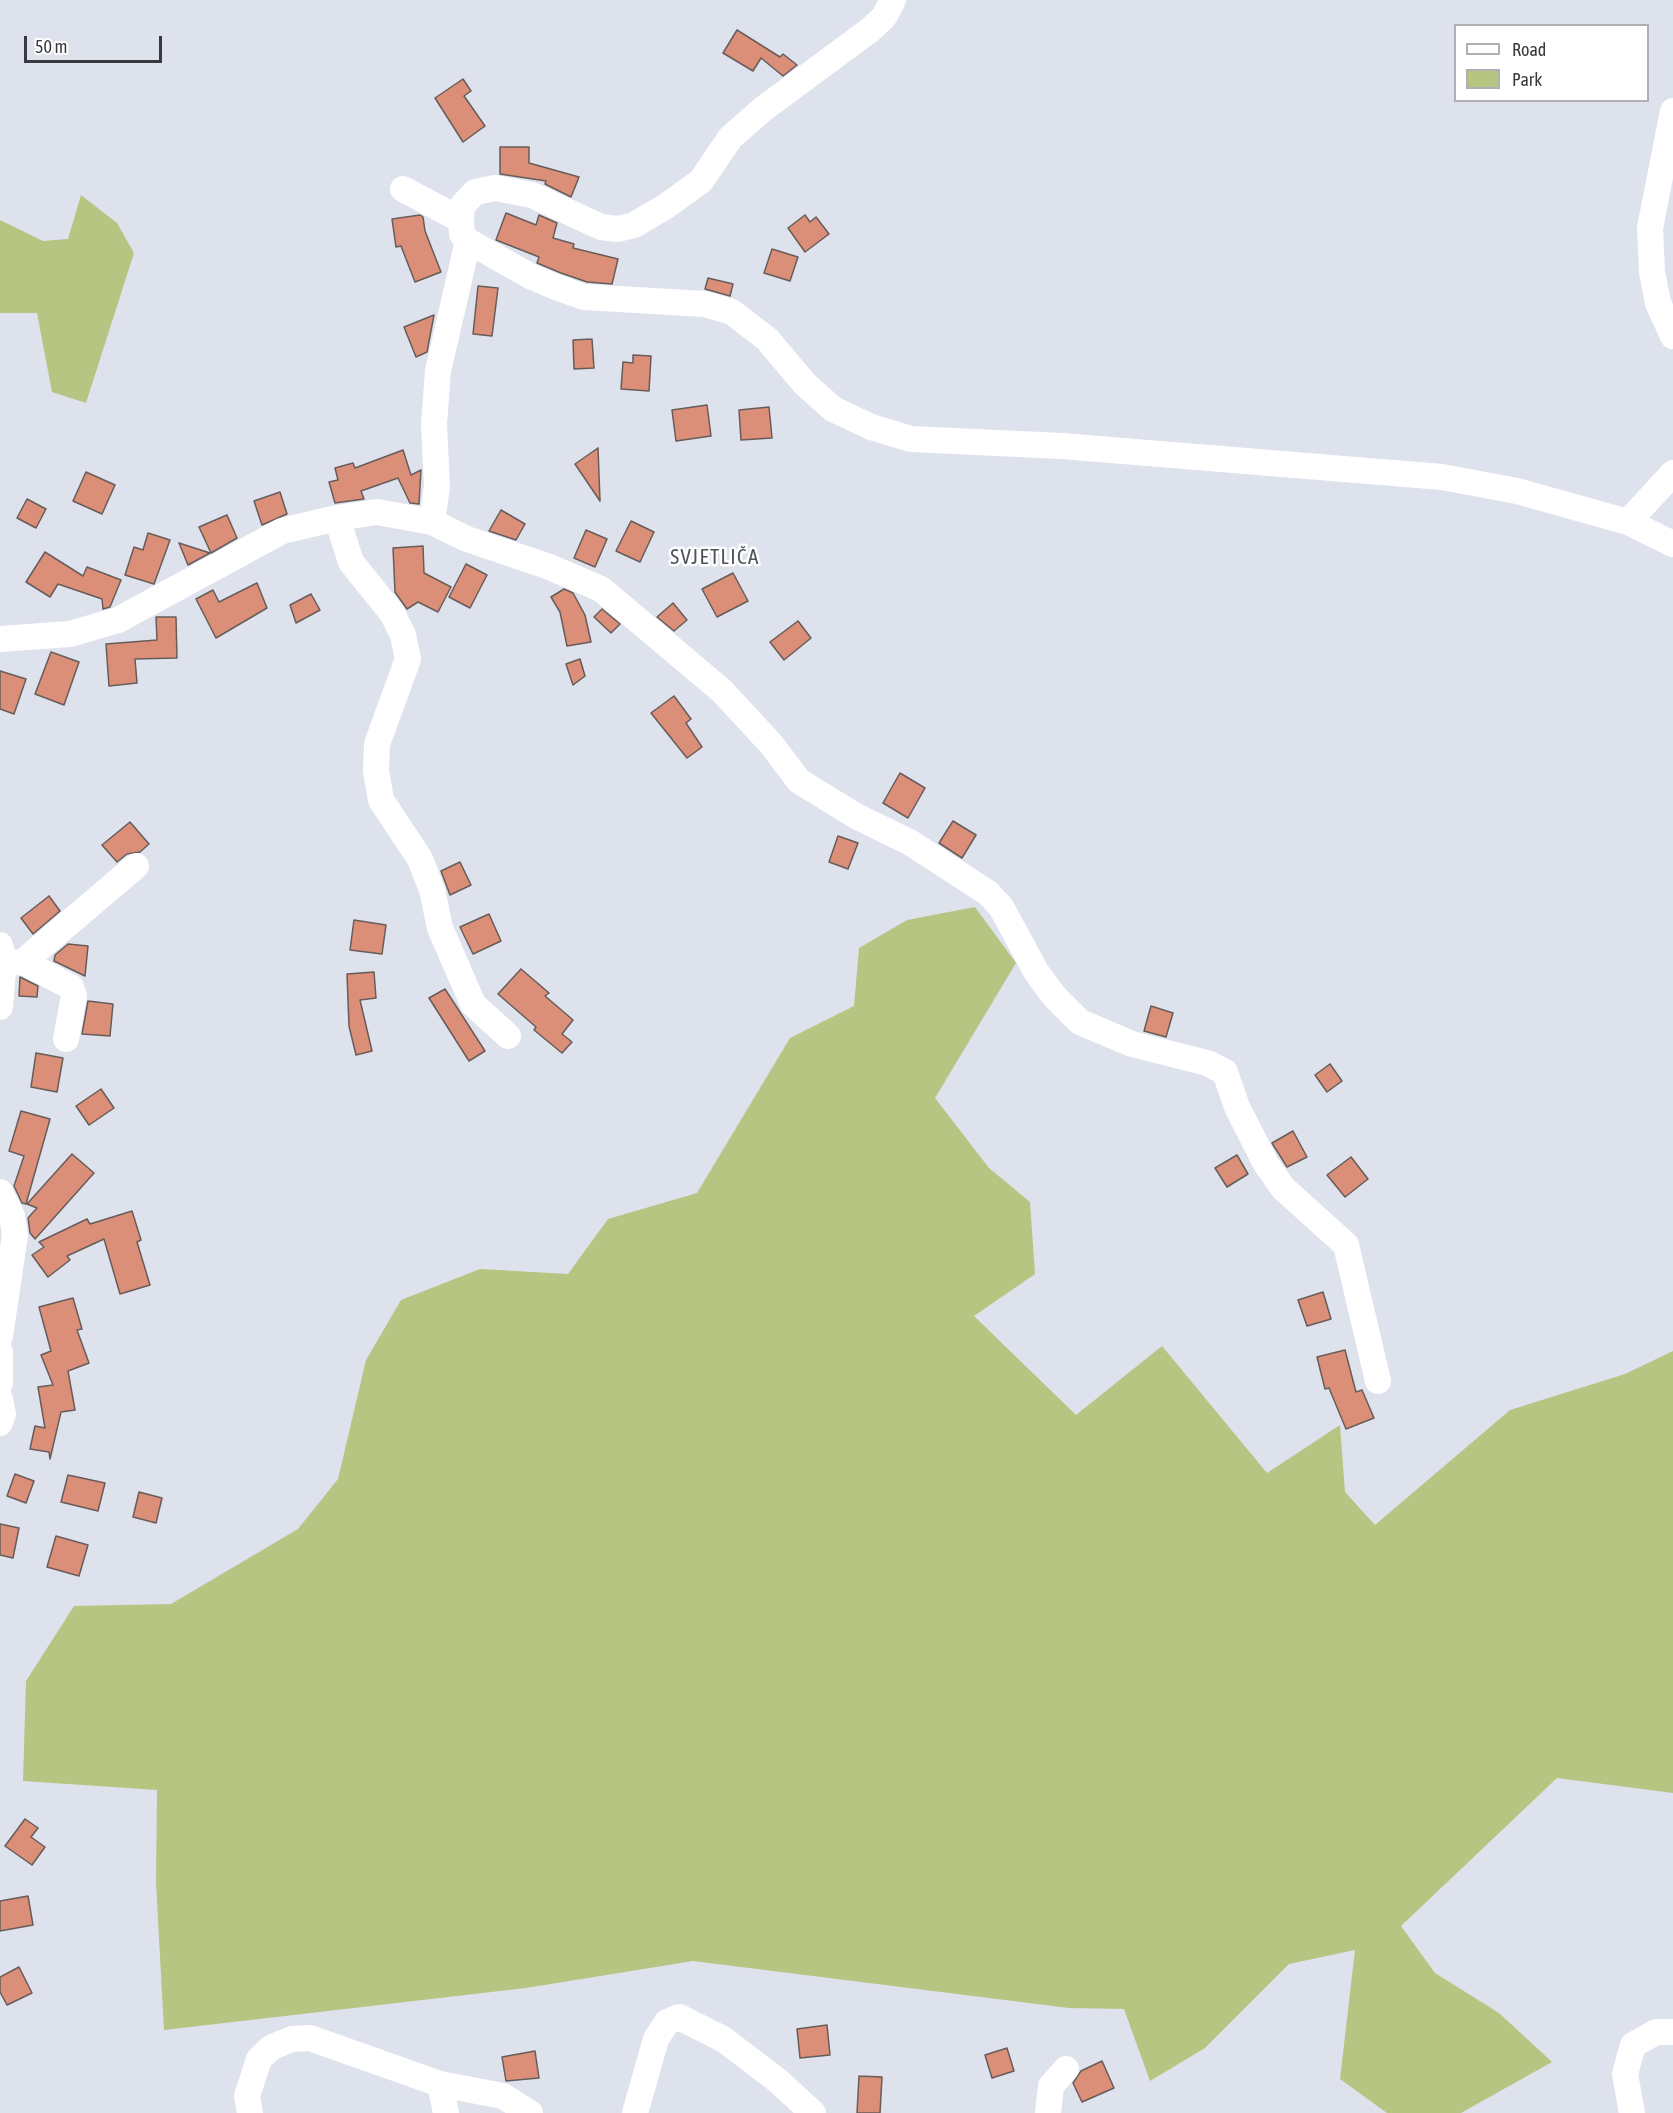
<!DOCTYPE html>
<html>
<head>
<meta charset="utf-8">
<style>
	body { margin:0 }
	#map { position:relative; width:1673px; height:2113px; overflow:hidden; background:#dee2ed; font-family:"Asap Condensed",sans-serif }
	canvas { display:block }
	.legend { position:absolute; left:1454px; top:24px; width:195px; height:78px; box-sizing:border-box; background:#fff; border:2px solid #b0b0b2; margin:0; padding:8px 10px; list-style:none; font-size:18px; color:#393a3f }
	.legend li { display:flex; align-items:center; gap:12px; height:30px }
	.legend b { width:30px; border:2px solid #b0b0b2 }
	.scale { position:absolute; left:24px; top:36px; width:138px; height:27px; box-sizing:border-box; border:3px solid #393a3f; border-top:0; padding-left:8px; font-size:18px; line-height:21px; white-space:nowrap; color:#393a3f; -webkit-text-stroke:4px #fff; paint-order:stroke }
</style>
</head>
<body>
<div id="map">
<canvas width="1673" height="2113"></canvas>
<ul class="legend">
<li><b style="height:8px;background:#fff"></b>Road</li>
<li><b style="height:16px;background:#b6c582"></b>Park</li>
</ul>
<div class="scale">50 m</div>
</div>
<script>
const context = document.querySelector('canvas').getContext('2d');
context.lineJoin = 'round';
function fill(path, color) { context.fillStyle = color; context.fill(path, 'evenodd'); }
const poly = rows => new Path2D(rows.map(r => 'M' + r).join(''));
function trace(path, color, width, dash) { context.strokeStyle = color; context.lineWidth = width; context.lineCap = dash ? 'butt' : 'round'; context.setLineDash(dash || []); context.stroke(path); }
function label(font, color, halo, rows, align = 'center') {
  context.font = font + ' "Asap Condensed",sans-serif'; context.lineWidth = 5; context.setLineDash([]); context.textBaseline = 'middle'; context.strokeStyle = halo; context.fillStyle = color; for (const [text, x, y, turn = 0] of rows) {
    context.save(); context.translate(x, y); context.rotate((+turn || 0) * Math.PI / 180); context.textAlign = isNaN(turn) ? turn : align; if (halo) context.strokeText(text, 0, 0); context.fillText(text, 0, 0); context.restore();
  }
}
fill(poly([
	[81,195,117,223,134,253,86,403,52,392,37,313,0,313,0,220,43,241,68,239],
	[975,907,1016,963,935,1098,989,1168,1030,1202,1035,1274,974,1316,1076,1415,1162,1346,1267,1473,1340,1425,1345,1492,1375,1525,1510,1410,1625,1374,1673,1351,1673,1793,1557,1778,1401,1926,1435,1973,1499,2013,1552,2062,1461,2113,1387,2113,1340,2079,1355,1950,1289,1964,1205,2048,1150,2081,1124,2009,1069,2008,693,1961,526,1988,164,2030,156,1883,157,1790,23,1781,26,1681,74,1606,171,1604,298,1529,338,1479,366,1360,401,1300,480,1269,568,1274,608,1219,697,1193,790,1038,854,1006,859,948,907,920]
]), '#b6c582');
const building = poly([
	[737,30,780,57,783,54,797,65,783,76,761,58,753,71,723,53,737,30],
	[463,79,471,91,464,96,485,126,463,142,435,98,463,79],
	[500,147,529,147,529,163,579,177,571,197,545,184,546,181,500,174,500,147],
	[506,213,536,225,539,215,557,223,553,238,574,244,573,248,618,259,612,284,587,282,561,273,537,263,539,257,496,240,506,213],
	[420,215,423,217,425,231,441,272,415,282,401,246,396,247,392,219,420,215],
	[805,215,810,222,816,217,829,234,805,252,788,228,805,215],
	[772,249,798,257,790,281,764,273,772,249],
	[708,278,733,284,730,296,705,289,708,278],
	[478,286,498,288,492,336,473,334,478,286],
	[434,315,427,352,416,357,404,327,434,315],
	[592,339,594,368,574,369,573,340,592,339],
	[633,355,651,356,649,391,621,389,623,362,633,363,633,355],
	[707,405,711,436,676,441,672,410,707,405],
	[769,407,772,438,741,440,739,410,769,407],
	[598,448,600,501,575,464,598,448],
	[403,450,411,475,421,470,419,504,410,503,398,478,361,491,364,499,335,503,329,482,338,480,335,468,353,463,355,468,403,450],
	[86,472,115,485,102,514,73,501,86,472],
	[280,492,287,514,262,525,254,501,280,492],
	[27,499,46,509,36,528,17,518,27,499],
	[501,510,525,524,516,540,489,531,501,510],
	[227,515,237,538,211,553,199,527,227,515],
	[631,521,654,532,640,562,616,551,631,521],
	[586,530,607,539,595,567,574,558,586,530],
	[148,533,170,540,154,584,125,575,134,547,143,550,148,533],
	[179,543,210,553,188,565,179,543],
	[423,546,424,573,451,587,438,612,418,602,407,609,395,592,393,548,423,546],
	[45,552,83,576,87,567,121,580,110,607,103,609,102,599,58,584,50,597,26,582,45,552],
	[466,564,487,575,470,608,449,597,466,564],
	[733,573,748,601,717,617,702,589,733,573],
	[257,583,267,608,216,638,196,599,213,590,219,602,257,583],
	[564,589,573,593,585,615,591,642,567,646,560,612,551,597,564,589],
	[311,594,320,610,296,623,290,605,311,594],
	[673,603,687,620,674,631,657,617,673,603],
	[602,609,620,624,611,633,594,617,602,609],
	[156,617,176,617,177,658,135,659,137,683,109,686,106,644,157,640,156,617],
	[798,621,811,638,784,660,770,642,798,621],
	[51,652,79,662,64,705,35,694,51,652],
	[580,659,585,676,573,685,566,664,580,659],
	[0,671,26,679,14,714,0,709,0,671],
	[674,696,691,719,686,723,702,747,687,758,651,713,674,696],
	[900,773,925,788,908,818,883,803,900,773],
	[953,821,976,835,962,858,939,843,953,821],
	[130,822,149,844,140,852,127,854,117,862,102,845,130,822],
	[838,836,858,843,848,869,829,862,838,836],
	[460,862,471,885,450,895,441,871,460,862],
	[49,896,60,911,33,934,21,918,49,896],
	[489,914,501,941,473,954,460,927,489,914],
	[354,920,386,925,382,954,350,950,354,920],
	[68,944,88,946,85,976,54,961,55,955,68,944],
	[521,969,549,993,545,996,573,1020,562,1034,572,1042,562,1053,534,1030,536,1027,498,994,521,969],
	[374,972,376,998,360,1000,372,1051,356,1055,349,1026,347,974,374,972],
	[20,977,38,986,37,997,19,996,20,977],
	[445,989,485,1051,469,1061,429,998,445,989],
	[88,1001,113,1004,110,1036,82,1034,88,1001],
	[1151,1006,1173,1013,1166,1037,1144,1031,1151,1006],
	[36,1053,63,1058,57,1092,31,1087,36,1053],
	[1330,1064,1342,1081,1327,1092,1315,1075,1330,1064],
	[101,1089,114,1108,89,1125,76,1106,101,1089],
	[21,1111,50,1119,26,1204,22,1203,14,1186,24,1156,9,1151,21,1111],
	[1293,1131,1307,1157,1287,1167,1272,1143,1293,1131],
	[72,1154,94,1173,35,1239,30,1233,28,1218,37,1208,27,1204,72,1154],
	[1237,1155,1248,1174,1227,1187,1215,1168,1237,1155],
	[1351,1157,1368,1179,1345,1197,1327,1175,1351,1157],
	[132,1211,141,1240,137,1242,150,1285,120,1294,104,1239,67,1256,70,1260,48,1277,32,1255,44,1247,39,1242,87,1219,90,1224,132,1211],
	[1323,1292,1331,1319,1307,1326,1298,1300,1323,1292],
	[73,1298,82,1329,77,1330,89,1363,68,1371,75,1410,61,1412,50,1459,49,1452,30,1449,35,1426,45,1428,38,1387,53,1385,41,1355,51,1351,39,1307,73,1298],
	[1345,1350,1356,1392,1362,1390,1374,1418,1346,1429,1329,1388,1325,1389,1317,1357,1345,1350],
	[15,1474,34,1481,26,1503,7,1496,15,1474],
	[68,1475,105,1483,98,1511,61,1502,68,1475],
	[139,1492,162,1498,156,1523,133,1517,139,1492],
	[0,1524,19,1528,13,1558,0,1555,0,1524],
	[56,1536,88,1545,79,1576,47,1567,56,1536],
	[25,1819,38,1828,31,1837,45,1847,32,1865,5,1846,25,1819],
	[28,1896,33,1925,0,1931,0,1901,28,1896],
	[19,1967,32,1993,7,2005,0,1992,0,1977,19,1967],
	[827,2025,830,2055,800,2058,797,2029,827,2025],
	[1007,2048,1014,2071,992,2078,985,2055,1007,2048],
	[535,2051,539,2078,506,2081,502,2057,535,2051],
	[1102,2061,1114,2088,1082,2102,1073,2083,1081,2071,1102,2061],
	[859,2076,882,2077,880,2113,857,2113,859,2076]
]);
fill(building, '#dc8f78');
trace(building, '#675c59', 1.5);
trace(poly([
	[1673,111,1650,228,1652,272,1658,303,1673,336],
	[403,189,461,220,462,234,468,241,530,276,556,287,584,297,705,304,732,312,767,339,805,384,833,409,871,427,911,439,1062,446,1442,477,1517,491,1628,522,1673,544],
	[461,220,462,206,475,192,495,188,532,195,601,227,618,229,634,225,665,207,701,181,730,138,763,109,870,30,884,17,893,0],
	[337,518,351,562,392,613,403,635,408,659,377,744,376,771,381,800,420,859,432,890,440,928,473,1004,508,1036],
	[432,522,437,486,434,424,438,371,468,241],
	[1628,522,1673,473],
	[0,639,70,634,118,620,282,531,337,518,377,512,432,522,467,539,547,566,601,589,722,691,771,744,799,781,856,816,911,843,988,893,1001,907,1037,973,1054,996,1080,1022,1132,1044,1207,1063,1225,1072,1237,1107,1266,1164,1283,1188,1346,1245,1378,1381],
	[0,945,4,960,0,1007],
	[23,962,71,987,74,996,66,1039],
	[4,963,23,962,136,866],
	[0,1192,12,1216,15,1235,0,1336],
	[0,1352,0,1383],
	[0,1399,3,1414,0,1423],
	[440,2084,446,2113],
	[250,2113,247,2096,259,2059,272,2047,292,2039,310,2038,440,2084,503,2096,530,2113],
	[635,2113,656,2039,667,2022,679,2017,723,2039,777,2080,813,2113],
	[1048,2113,1051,2086,1066,2069],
	[1632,2113,1625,2074,1633,2045,1656,2032,1673,2032]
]), '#fff', 26);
context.letterSpacing = '1.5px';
label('21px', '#4f525b', '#fff', [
	["SVJETLIČA",715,557]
]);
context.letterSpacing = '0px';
</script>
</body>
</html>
